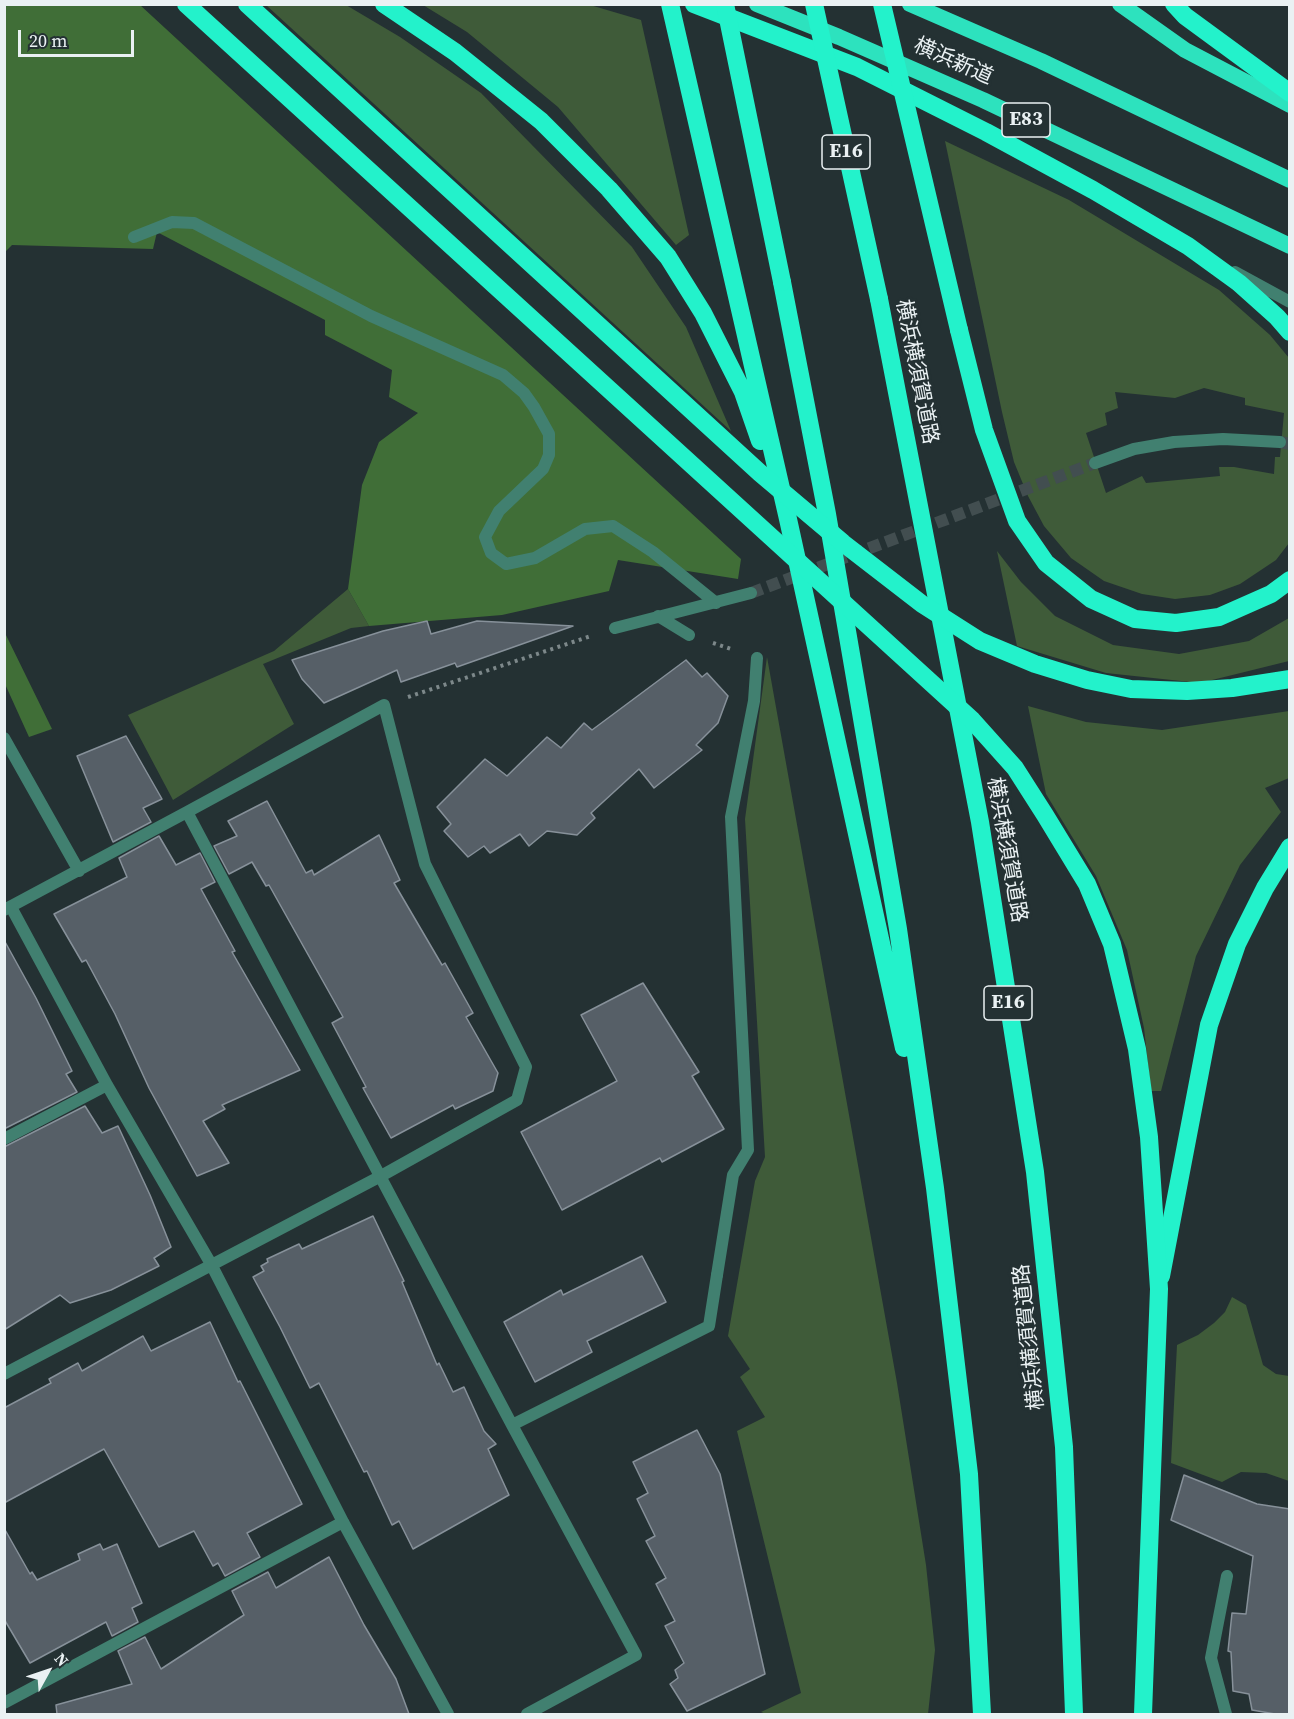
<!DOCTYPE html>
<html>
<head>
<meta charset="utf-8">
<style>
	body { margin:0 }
	#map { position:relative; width:1294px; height:1719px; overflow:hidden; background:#243133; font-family:"Source Serif 4",serif }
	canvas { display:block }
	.frame { position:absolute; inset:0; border:6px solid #eaf1f3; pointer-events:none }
	.north { position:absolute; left:18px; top:1641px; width:60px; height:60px; -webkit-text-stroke:4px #243133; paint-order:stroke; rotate:50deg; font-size:16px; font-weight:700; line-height:24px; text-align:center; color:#eaf1f3 }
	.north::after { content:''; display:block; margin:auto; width:21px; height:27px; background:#eaf1f3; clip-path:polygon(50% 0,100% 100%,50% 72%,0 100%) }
	.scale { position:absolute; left:18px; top:30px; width:116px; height:27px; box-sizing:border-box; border:3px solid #eaf1f3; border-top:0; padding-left:8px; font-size:18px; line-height:21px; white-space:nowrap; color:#eaf1f3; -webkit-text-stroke:4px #243133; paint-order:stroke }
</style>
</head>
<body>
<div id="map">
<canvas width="1294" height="1719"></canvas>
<div class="frame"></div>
<div class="north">N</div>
<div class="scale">20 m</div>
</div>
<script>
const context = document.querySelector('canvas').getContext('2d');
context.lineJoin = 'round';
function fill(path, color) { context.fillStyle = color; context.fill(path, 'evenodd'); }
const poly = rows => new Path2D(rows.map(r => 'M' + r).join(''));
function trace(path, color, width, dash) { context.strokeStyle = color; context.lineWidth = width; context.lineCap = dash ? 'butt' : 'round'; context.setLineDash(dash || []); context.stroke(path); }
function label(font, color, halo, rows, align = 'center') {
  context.font = font + ' "Source Serif 4","Noto Sans JP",serif'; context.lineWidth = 6; context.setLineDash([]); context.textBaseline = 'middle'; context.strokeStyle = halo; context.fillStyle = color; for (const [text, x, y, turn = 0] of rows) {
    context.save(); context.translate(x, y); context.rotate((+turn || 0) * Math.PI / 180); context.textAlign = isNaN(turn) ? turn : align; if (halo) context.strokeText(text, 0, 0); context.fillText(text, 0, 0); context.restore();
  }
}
fill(poly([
	[266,5,346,5,400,37,481,93,632,247,686,327,731,431],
	[423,5,590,5,641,20,689,235,676,245,558,107,467,32],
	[945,141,1069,200,1219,290,1270,335,1289,358,1289,543,1276,560,1240,584,1210,595,1175,599,1142,594,1104,581,1071,558,1044,526,1028,496,1014,462,1002,412],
	[1204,388,1245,398,1245,405,1284,413,1280,457,1275,457,1274,474,1234,467,1219,467,1220,476,1146,483,1142,476,1106,493,1086,433,1107,425,1105,413,1118,408,1115,392,1175,398],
	[997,551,1021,582,1055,616,1113,645,1179,654,1249,641,1289,618,1289,661,1200,683,1106,673,1017,646],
	[348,589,369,626,351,628,263,664,294,724,173,800,128,715,274,651],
	[767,657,897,1383,926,1565,935,1650,928,1714,766,1714,761,1712,801,1693,737,1431,765,1417,740,1377,750,1369,728,1336,755,1181,765,1157,745,819],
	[1028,706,1086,722,1162,730,1289,711,1289,778,1265,788,1281,812,1240,865,1196,956,1161,1091,1151,1091,1144,1028,1127,950,1096,876,1046,794],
	[1232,1297,1246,1305,1263,1365,1276,1374,1289,1376,1289,1481,1266,1473,1241,1472,1222,1482,1171,1463,1177,1345,1198,1335,1214,1323,1225,1312]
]), '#3f5b39');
fill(poly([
	[5,5,140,5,741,559,738,579,618,560,609,591,502,615,369,626,348,589,362,485,379,442,418,413,389,397,392,370,325,335,325,320,157,232,153,249,12,245,5,252],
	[4,631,52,729,29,737,5,684]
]), '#406e37');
const building = poly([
	[427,621,431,634,477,621,573,626,457,667,455,663,401,682,397,670,324,703,302,679,292,660,383,631,427,621],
	[686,660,702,677,707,673,728,696,718,723,696,745,702,750,654,788,639,769,591,813,595,818,577,835,547,831,529,846,520,834,490,853,484,846,468,857,444,831,451,824,437,807,485,759,507,776,547,737,561,748,584,723,592,730,686,660],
	[126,736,162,799,143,808,151,822,113,842,77,756,126,736],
	[267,801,306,873,312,870,314,875,379,835,400,880,394,883,442,965,445,963,473,1013,466,1017,498,1073,493,1091,455,1109,453,1105,391,1138,363,1088,366,1087,332,1023,343,1017,269,885,266,886,252,862,229,874,214,846,237,836,228,821,267,801],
	[159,836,176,865,200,853,215,882,201,889,235,951,232,952,300,1070,222,1105,225,1109,203,1121,229,1163,197,1176,149,1088,115,1014,86,960,82,962,54,914,127,877,119,858,159,836],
	[4,940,36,998,72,1071,66,1074,77,1092,4,1129,4,940],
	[643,983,699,1072,692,1076,724,1129,662,1162,660,1158,562,1210,521,1132,617,1081,581,1015,643,983],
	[85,1106,102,1133,118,1126,150,1195,171,1247,154,1258,159,1266,111,1290,70,1303,60,1295,4,1330,4,1147,85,1106],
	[373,1216,404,1281,402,1282,437,1365,439,1363,453,1392,464,1387,484,1431,496,1444,488,1449,509,1495,413,1549,399,1521,392,1525,367,1471,364,1472,319,1383,310,1388,280,1327,253,1277,264,1271,261,1266,268,1262,267,1259,299,1244,302,1249,373,1216],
	[642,1256,666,1302,587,1341,592,1352,535,1382,504,1322,561,1290,563,1295,642,1256],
	[210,1322,238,1382,240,1381,302,1504,247,1533,260,1557,225,1576,218,1563,213,1566,194,1531,159,1547,104,1449,4,1503,4,1408,51,1383,49,1379,78,1363,82,1371,143,1336,151,1351,210,1322],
	[697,1430,720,1474,765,1674,687,1711,670,1684,678,1678,675,1670,684,1663,665,1626,675,1621,656,1584,666,1578,646,1541,655,1536,637,1499,648,1493,633,1462,697,1430],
	[1184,1475,1257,1504,1290,1509,1290,1714,1275,1714,1252,1710,1249,1694,1233,1691,1231,1652,1228,1651,1232,1613,1246,1614,1253,1556,1171,1520,1184,1475],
	[4,1528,30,1574,32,1572,37,1580,80,1560,78,1554,100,1544,103,1550,117,1544,142,1603,132,1608,138,1622,112,1636,106,1622,30,1663,4,1619,4,1528],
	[329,1557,364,1625,396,1679,409,1714,57,1714,56,1705,132,1684,118,1651,145,1637,161,1669,244,1615,232,1591,268,1572,276,1588,329,1557]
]);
fill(building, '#565f67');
trace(building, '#87919a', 1.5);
trace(poly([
	[1280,442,1290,444],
	[751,593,1095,463]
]), '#424e50', 12, [12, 6]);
trace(poly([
	[713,643,734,650],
	[408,697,591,636]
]), '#7d888a', 4, [3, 4.5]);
trace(poly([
	[134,237,172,222,194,223,371,316,503,375,524,393,534,407,549,434,549,455,543,469,499,511,485,537,491,553,506,564,535,558,585,529,613,526,653,552,716,603],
	[1235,272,1290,302],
	[717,1275,733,1175,748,1150,731,817,754,701,757,658]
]), '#418070', 12);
trace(poly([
	[1095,463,1134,449,1174,442,1223,439,1280,442],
	[658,616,689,635],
	[615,628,751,593],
	[4,738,79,871],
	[11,907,107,1085,211,1264,343,1522,448,1714],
	[4,910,187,812,512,1425,636,1655,527,1714],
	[4,1139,107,1085],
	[4,1374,381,1176,517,1100,526,1067,425,864,384,705,187,812],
	[512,1425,709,1326,717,1275],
	[4,1703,343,1522],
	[1226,1714,1211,1658,1227,1576]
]), '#418070', 12);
trace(poly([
	[757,4,839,37,983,100,1290,246],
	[910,4,1041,61,1290,180],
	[1120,4,1185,50,1290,105]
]), '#2de2be', 16);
trace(poly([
	[384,4,455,52,541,121,609,189,668,257,703,313,743,392,760,441],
	[670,4,788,519,904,1048],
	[694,4,857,67,986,132,1093,190,1188,246,1239,283,1277,317,1290,332],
	[1174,4,1185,16,1290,93],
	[782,282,827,514,898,929,935,1188,969,1474,982,1714],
	[879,299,980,822,1035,1172,1064,1447,1074,1714],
	[959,330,984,430,1017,521,1046,563,1091,599,1135,619,1176,623,1219,617,1271,594,1290,580],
	[1161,1276,1209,1025,1237,944,1265,888,1290,847],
	[1143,1714,1151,1497]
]), '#23f2cb', 18);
trace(poly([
	[186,4,972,720,1015,768,1045,815,1087,884,1112,944,1137,1049,1149,1137,1159,1289,1151,1497],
	[247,4,760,473,843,543,922,604,980,641,1035,664,1087,680,1131,689,1187,691,1232,688,1290,679],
	[725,4,782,282],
	[814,4,879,299],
	[882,4,959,330]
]), '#23f2cb', 18);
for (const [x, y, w] of [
	[1026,120,48],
	[846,152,48],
	[1008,1003,48]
]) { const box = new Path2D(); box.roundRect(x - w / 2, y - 17, w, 34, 4.5); context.fillStyle = '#243133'; context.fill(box); trace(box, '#eaf1f3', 1.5); }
label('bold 20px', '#eaf1f3', null, [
	["E83",1026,120],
	["E16",846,152],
	["E16",1008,1003]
]);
label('21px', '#eaf1f3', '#243133', [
	["横浜新道",953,62,24],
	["横浜横須賀道路",916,372,79],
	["横浜横須賀道路",1006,850,80],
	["横浜横須賀道路",1030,1337,-96]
]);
</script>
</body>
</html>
